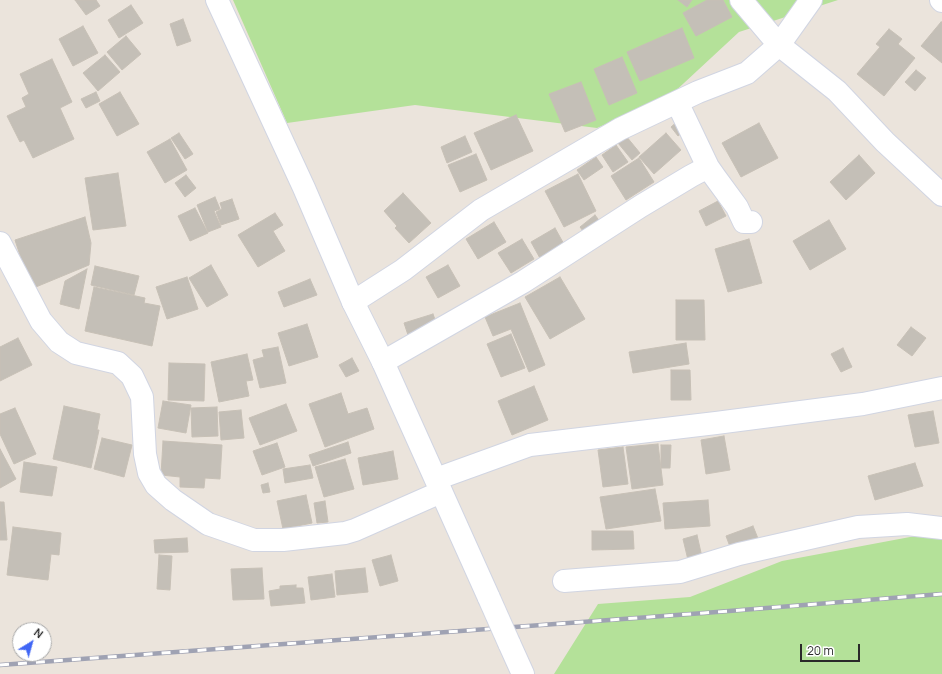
<!DOCTYPE html>
<html>
<head>
<meta charset="utf-8">
<style>
	body { margin:0 }
	#map { position:relative; width:942px; height:674px; overflow:hidden; background:#ebe4dc; font-family:Manrope,sans-serif }
	canvas { display:block }
	.north { position:absolute; left:12px; top:622px; width:40px; height:40px; box-sizing:border-box; background:#fff; border:1px solid #aaa; border-radius:50%; rotate:37deg; font-size:11px; font-weight:700; line-height:16px; text-align:center; color:#2a2a2a }
	.north::after { content:''; display:block; margin:auto; width:14px; height:18px; background:#4066f5; clip-path:polygon(50% 0,100% 100%,50% 72%,0 100%) }
	.scale { position:absolute; left:800px; top:644px; width:60px; height:18px; box-sizing:border-box; border:2px solid #2a2a2a; border-top:0; padding-left:5px; font-size:12px; line-height:14px; white-space:nowrap; color:#2a2a2a; -webkit-text-stroke:3px #fff; paint-order:stroke }
</style>
</head>
<body>
<div id="map">
<canvas width="942" height="674"></canvas>
<div class="north">N</div>
<div class="scale">20 m</div>
</div>
<script>
const context = document.querySelector('canvas').getContext('2d');
context.lineJoin = 'round';
function fill(path, color) { context.fillStyle = color; context.fill(path, 'evenodd'); }
const poly = rows => new Path2D(rows.map(r => 'M' + r).join(''));
function trace(path, color, width, dash) { context.strokeStyle = color; context.lineWidth = width; context.lineCap = dash ? 'butt' : 'round'; context.setLineDash(dash || []); context.stroke(path); }
fill(poly([
	[233,0,838,0,739,32,670,96,597,128,415,105,287,123],
	[942,531,942,674,554,674,598,604,690,597,782,561]
]), '#b4e199');
const building = poly([
	[75,0,96,0,100,6,86,15,75,0],
	[678,0,692,0,687,7,678,0],
	[707,0,723,0,732,17,696,36,683,13,707,0],
	[131,5,143,23,119,38,108,20,131,5],
	[183,19,191,41,177,46,170,24,183,19],
	[941,22,942,22,942,63,921,46,941,22],
	[83,26,98,53,73,66,59,39,83,26],
	[682,28,694,58,640,81,627,52,682,28],
	[889,29,902,39,898,44,915,58,884,96,857,74,880,47,876,44,889,29],
	[126,36,141,54,122,70,107,52,126,36],
	[105,55,120,72,98,91,83,73,105,55],
	[622,57,637,93,609,105,594,69,622,57],
	[52,59,72,102,60,108,74,139,33,158,24,140,20,142,7,116,26,107,22,98,29,94,20,74,52,59],
	[916,70,926,78,915,91,905,82,916,70],
	[581,82,596,120,565,132,549,94,581,82],
	[96,92,100,101,86,108,81,99,96,92],
	[120,92,139,124,117,136,99,104,120,92],
	[516,115,533,151,491,170,474,133,516,115],
	[679,120,687,129,678,136,671,127,679,120],
	[759,123,778,158,741,177,722,143,759,123],
	[179,133,193,154,185,159,171,138,179,133],
	[666,133,681,150,654,174,639,157,666,133],
	[465,136,472,152,447,163,441,147,465,136],
	[626,136,640,153,632,160,618,143,626,136],
	[170,139,187,170,165,183,147,152,170,139],
	[616,145,628,162,613,172,602,155,616,145],
	[476,154,487,180,460,192,448,165,476,154],
	[859,155,875,173,846,200,830,182,859,155],
	[596,157,603,167,584,180,577,170,596,157],
	[639,158,654,182,626,200,611,176,639,158],
	[118,173,126,226,93,230,85,178,118,173],
	[578,174,596,211,564,227,545,191,578,174],
	[186,175,196,188,185,197,175,183,186,175],
	[403,193,431,223,409,243,395,228,397,226,384,211,403,193],
	[215,197,220,209,214,211,221,227,208,232,197,205,215,197],
	[232,199,239,219,221,225,216,212,222,209,220,203,232,199],
	[718,201,726,216,706,226,699,211,718,201],
	[195,208,208,233,190,241,178,216,195,208],
	[275,213,283,225,273,231,285,251,258,267,238,235,275,213],
	[595,215,601,223,586,235,580,227,595,215],
	[85,217,91,243,89,265,31,289,15,240,85,217],
	[829,220,846,249,810,270,793,241,829,220],
	[494,222,506,242,478,259,466,239,494,222],
	[555,228,565,246,541,260,531,242,555,228],
	[522,239,534,259,511,273,498,253,522,239],
	[749,239,762,283,728,292,715,249,749,239],
	[211,265,228,295,207,307,189,278,211,265],
	[448,265,460,286,438,298,426,277,448,265],
	[95,266,139,276,134,295,91,285,95,266],
	[87,269,79,309,60,304,65,281,87,269],
	[187,277,198,309,167,319,156,287,187,277],
	[560,277,585,319,550,339,525,297,560,277],
	[310,279,317,295,284,307,278,292,310,279],
	[94,287,145,298,144,303,160,306,152,346,85,331,94,287],
	[676,300,704,300,705,340,676,340,676,300],
	[520,303,545,365,529,372,511,329,493,336,485,317,520,303],
	[433,314,437,325,408,335,404,323,433,314],
	[307,324,318,357,289,366,278,333,307,324],
	[911,327,926,338,912,356,897,345,911,327],
	[511,334,525,368,501,377,487,344,511,334],
	[18,338,32,365,0,381,0,347,18,338],
	[686,343,689,364,633,373,629,352,686,343],
	[278,347,286,383,260,388,253,360,264,357,262,350,278,347],
	[843,348,852,367,841,372,831,354,843,348],
	[247,354,253,380,246,381,249,396,219,402,211,362,247,354],
	[352,358,359,371,346,377,339,365,352,358],
	[169,363,205,364,204,401,168,400,169,363],
	[671,370,690,370,691,400,671,400,671,370],
	[534,386,548,420,512,435,498,401,534,386],
	[341,393,348,414,367,408,374,429,325,447,309,404,341,393],
	[163,401,191,405,186,433,158,428,163,401],
	[286,404,297,431,260,445,249,418,286,404],
	[64,406,100,414,97,430,99,430,91,468,53,459,64,406],
	[217,407,218,436,192,437,191,408,217,407],
	[15,408,36,454,14,464,0,434,0,414,15,408],
	[241,410,244,438,221,440,219,412,241,410],
	[933,411,939,443,915,447,908,415,933,411],
	[724,436,730,470,706,474,701,440,724,436],
	[102,438,132,445,124,477,94,469,102,438],
	[163,441,222,445,220,479,205,478,204,488,180,487,180,477,161,475,163,441],
	[348,442,351,453,313,466,309,455,348,442],
	[277,443,285,467,262,475,253,451,277,443],
	[658,444,663,485,632,489,626,447,658,444],
	[661,445,671,445,670,468,661,468,661,445],
	[623,447,628,484,603,487,598,450,623,447],
	[0,449,16,479,0,488,0,449],
	[393,451,398,479,363,485,358,458,393,451],
	[345,459,354,489,324,497,315,467,345,459],
	[24,462,57,467,52,496,20,492,24,462],
	[915,463,923,486,875,500,868,476,915,463],
	[310,465,313,478,285,483,283,469,310,465],
	[268,483,270,492,263,493,261,485,268,483],
	[655,489,661,521,606,529,600,497,655,489],
	[306,495,312,523,283,529,277,501,306,495],
	[708,500,710,526,665,529,663,503,708,500],
	[325,501,328,522,317,523,314,503,325,501],
	[0,502,4,502,7,540,0,540,0,502],
	[753,526,759,541,732,552,726,536,753,526],
	[13,527,61,533,59,555,51,554,48,580,7,575,13,527],
	[592,531,633,531,634,549,592,550,592,531],
	[697,535,702,557,688,560,683,539,697,535],
	[187,538,188,552,155,553,154,540,187,538],
	[159,555,172,556,170,590,157,589,159,555],
	[391,555,398,581,380,586,372,560,391,555],
	[262,568,264,599,233,600,231,569,262,568],
	[365,568,368,592,337,595,335,571,365,568],
	[332,574,335,597,311,600,308,577,332,574],
	[296,585,296,588,303,588,305,603,271,606,269,591,280,589,280,586,296,585]
]);
fill(building, '#c4bfb7');
trace(building, '#c7c0b6', 1);
const minor = poly([
	[741,0,779,45,837,91,885,142,942,195],
	[941,0,942,1],
	[677,102,708,167,715,177,737,207,744,222,751,222],
	[0,243,41,321,59,342,76,353,118,363,132,376,142,397,145,454,149,473,156,485,173,500,208,524,254,540,283,540,345,533,355,530,441,492],
	[353,302,403,270,481,210,620,129,698,92,747,73,779,45,811,0],
	[383,362,523,282,641,206,691,176,708,167],
	[436,479,530,445,716,423,863,404,942,388],
	[564,581,680,572,739,554,858,527,907,524,942,528]
]);
const tertiary = poly([
	[217,0,304,188,353,302,383,362,489,598],
	[509,643,523,674]
]);
trace(minor, '#d1d5e2', 24);
trace(tertiary, '#d1d5e2', 24);
trace(minor, '#fff', 22);
trace(tertiary, '#fff', 22);
const rail = poly([
	[0,665,704,613,942,594]
]);
trace(rail, '#9fa2b3', 4.5);
trace(rail, '#fff', 3, [9]);
const tertiaryBridge = poly([
	[489,598,509,643]
]);
trace(tertiaryBridge, '#d1d5e2', 24, []);
trace(tertiaryBridge, '#fff', 22);
</script>
</body>
</html>
